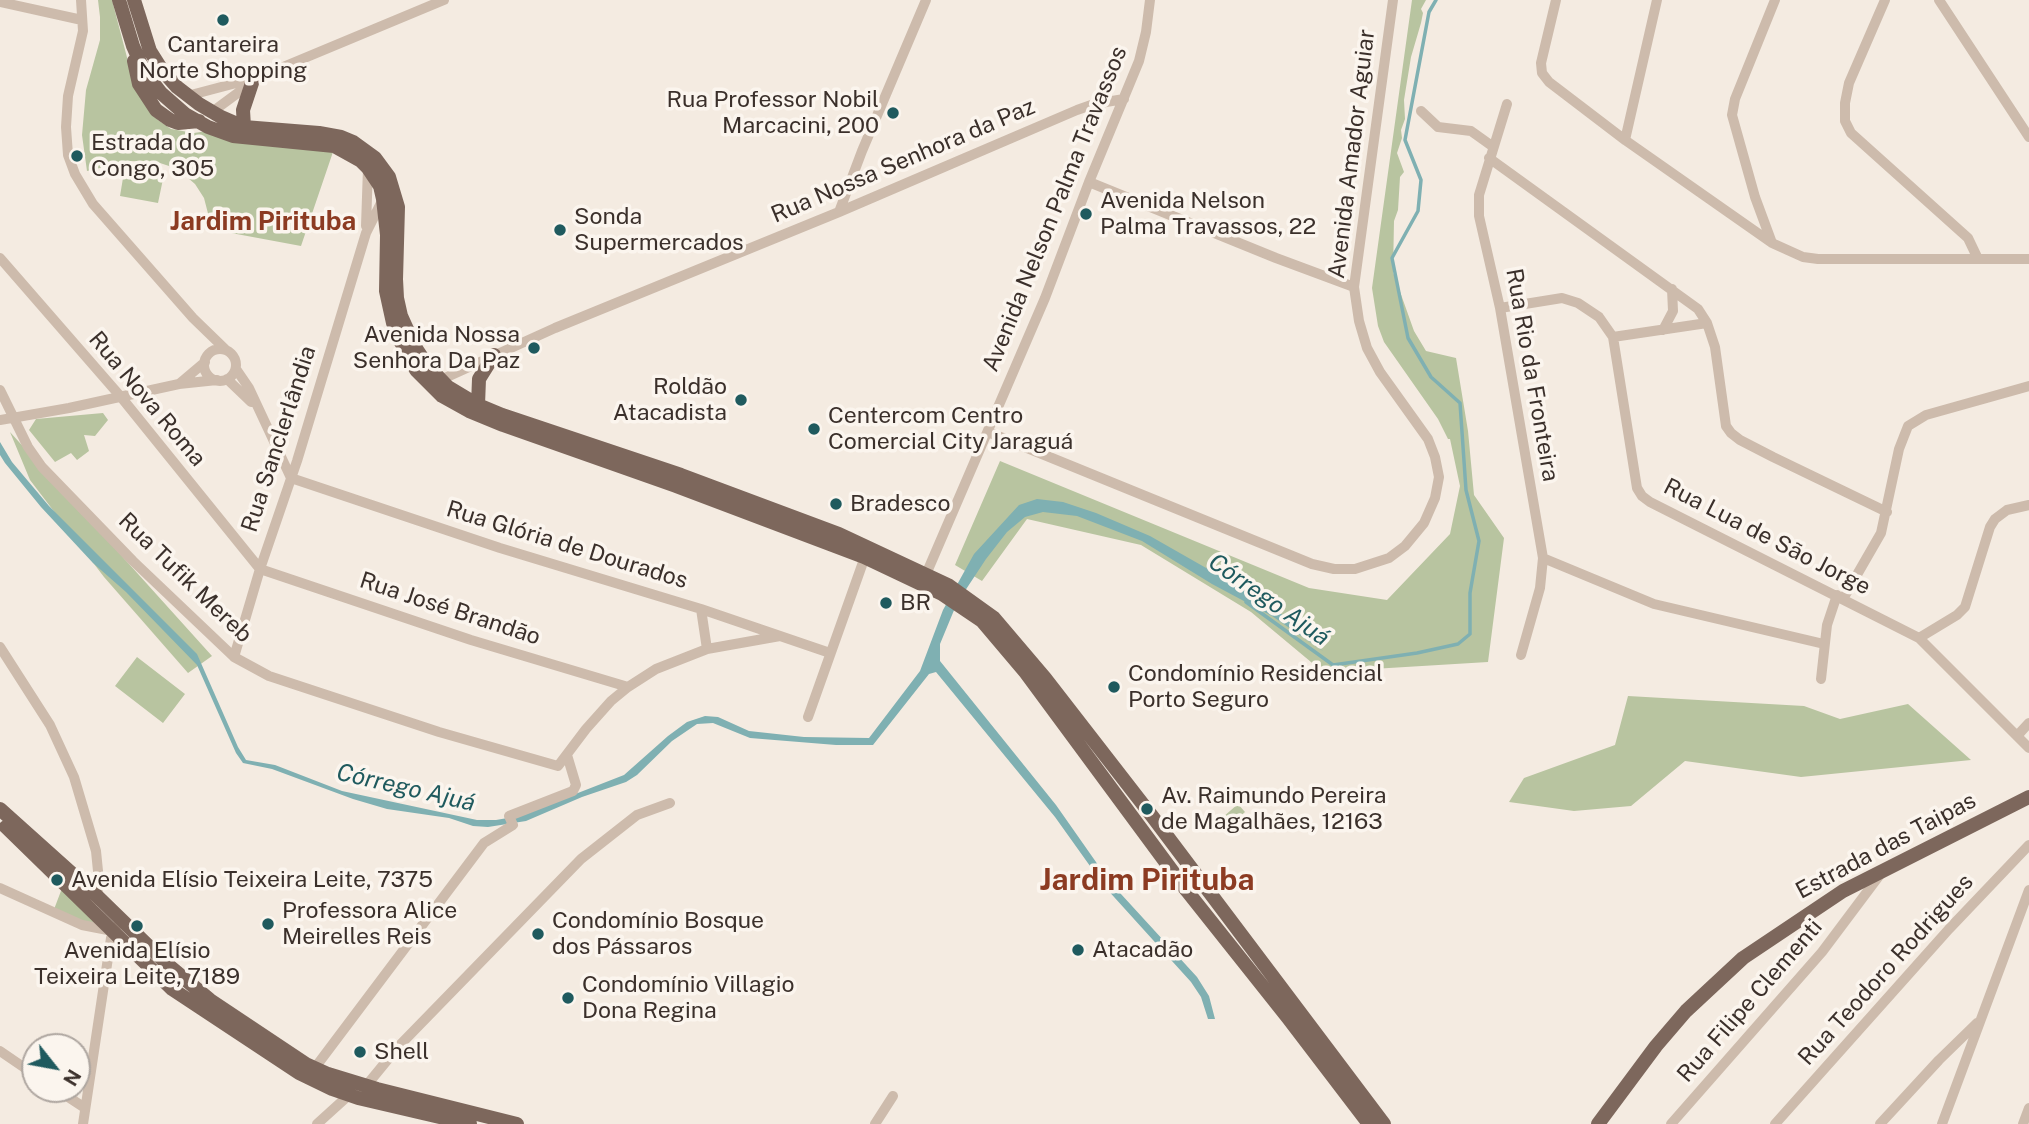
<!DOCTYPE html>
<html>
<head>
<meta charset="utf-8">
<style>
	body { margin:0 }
	#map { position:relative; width:2029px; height:1124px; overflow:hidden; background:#f4ebe1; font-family:"Public Sans",sans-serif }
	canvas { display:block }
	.north { position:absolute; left:21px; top:1033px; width:70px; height:70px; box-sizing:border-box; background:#fbf5ee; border:2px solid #aea6a0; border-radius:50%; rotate:121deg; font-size:19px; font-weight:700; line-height:28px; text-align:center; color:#3b302b }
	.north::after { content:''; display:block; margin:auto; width:24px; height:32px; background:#1f5a5e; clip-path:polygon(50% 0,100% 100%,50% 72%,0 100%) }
</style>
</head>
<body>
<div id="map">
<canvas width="2029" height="1124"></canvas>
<div class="north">N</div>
</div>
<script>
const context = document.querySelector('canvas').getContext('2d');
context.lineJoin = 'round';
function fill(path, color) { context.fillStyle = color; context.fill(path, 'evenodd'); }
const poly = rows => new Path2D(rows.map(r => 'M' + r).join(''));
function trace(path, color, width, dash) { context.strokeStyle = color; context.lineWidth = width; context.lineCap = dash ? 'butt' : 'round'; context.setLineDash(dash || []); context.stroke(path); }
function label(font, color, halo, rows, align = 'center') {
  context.font = font + ' "Public Sans",sans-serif'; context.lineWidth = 7; context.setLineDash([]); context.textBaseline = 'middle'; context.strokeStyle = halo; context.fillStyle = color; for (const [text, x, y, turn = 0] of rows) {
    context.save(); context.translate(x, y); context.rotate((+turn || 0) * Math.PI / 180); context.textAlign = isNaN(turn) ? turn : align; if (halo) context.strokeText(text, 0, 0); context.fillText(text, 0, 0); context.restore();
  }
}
fill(poly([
	[98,0,112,0,135,88,158,120,171,129,194,133,207,131,334,149,301,246,215,230,211,225,204,198,195,184,181,172,169,166,157,162,130,161,87,171,82,135,86,90,100,40,100,17],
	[1412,0,1426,0,1421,9,1423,13,1421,23,1411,57,1404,100,1405,119,1401,130,1402,138,1397,153,1404,172,1400,177,1398,210,1394,221,1393,272,1414,331,1426,351,1456,358,1468,431,1474,495,1504,538,1488,662,1323,672,1251,612,1141,545,1027,519,982,581,955,565,1000,461,1309,588,1387,600,1450,534,1460,486,1450,439,1448,439,1438,419,1384,342,1378,326,1372,288],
	[124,172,163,179,158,203,120,196],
	[103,413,108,420,95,436,84,435,89,451,77,460,71,453,55,462,29,430,36,419],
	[10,432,212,656,188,673,104,577,30,480],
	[137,657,185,694,163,723,115,686],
	[1628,696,1804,706,1840,719,1908,704,1971,760,1801,777,1685,761,1631,806,1574,811,1509,802,1524,778,1615,745],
	[1238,804,1245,812,1223,832,1215,824],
	[64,883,115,932,53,912]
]), '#b8c4a0');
fill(poly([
	[0,442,12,462,49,506,197,654,238,747,246,760,275,765,342,791,477,820,496,820,519,816,624,775,668,736,687,722,705,716,718,717,749,731,804,737,869,738,920,671,943,610,974,554,1019,505,1037,499,1063,502,1096,513,1150,536,1271,605,1323,651,1272,616,1212,584,1142,541,1077,516,1043,512,1025,517,1007,532,986,559,957,603,940,644,940,661,1056,805,1110,882,1197,977,1209,996,1215,1019,1208,1019,1201,997,1191,982,1105,887,1055,817,936,672,929,674,873,745,836,745,750,738,713,723,697,724,672,741,637,775,626,782,582,797,526,821,488,827,473,826,449,818,387,809,353,799,272,769,243,763,236,753,197,665,126,592,93,563,41,507,5,463,0,455]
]), '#7fb0b2');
trace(poly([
	[1246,602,1333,665,1417,653,1458,644,1470,634,1470,593,1479,541,1466,490,1460,403,1431,377,1408,338,1392,258,1418,211,1421,180,1405,140,1429,12,1436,0]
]), '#7fb0b2', 3.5);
trace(poly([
	[81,0,83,31,68,96,66,127,68,155,75,174,93,204,193,318,225,349],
	[1556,0,1541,63,1542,73,1549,82,1625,140,1772,243,1803,257,1818,259,2029,259],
	[1885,0,1849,83,1845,103,1845,121,1851,133,1968,238,1978,259],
	[1939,0,2029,137],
	[0,2,82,20],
	[187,96,259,77,444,0],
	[1507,104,1479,195,1479,216,1500,308,1543,558,1540,588,1521,655],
	[1421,111,1438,127,1471,131,1492,146],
	[212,112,254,81],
	[1625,140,1657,0],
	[1489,158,1698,309,1707,323,1715,347,1726,426,1731,433,1740,440,1773,457,1887,512],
	[1089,182,1276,258,1354,287],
	[839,212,862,151,926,0],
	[366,226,368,168],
	[1772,243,1755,197,1732,115,1735,99,1775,0],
	[0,258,121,397,260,569,471,640,628,687],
	[1500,308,1562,298,1578,303,1599,317,1613,337,1637,488,1642,496,1650,502,1919,638,2029,748],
	[1663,330,1673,311,1672,289],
	[1613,337,1707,323],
	'204 365a16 16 0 1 1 32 0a16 16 0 1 1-32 0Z',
	[236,369,249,388,291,478,500,548,701,609,830,653],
	[227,379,251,402],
	[436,382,555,328,839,212,1077,110,1094,104,1124,99],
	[179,384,205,362],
	[0,390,28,447,42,467,133,561,234,657,269,676,439,732,558,766,586,729,611,701,628,687,656,669,707,649,780,636],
	[0,420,69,408,179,384,217,380],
	[988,432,1312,564,1334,569,1355,569,1389,558,1405,546,1424,523,1435,498,1439,477,1435,457,1428,439,1380,372,1367,348,1359,321,1354,287,1393,0],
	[1543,558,1654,604,1824,644],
	[924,579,1045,298,1089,182,1139,61,1146,32,1150,0],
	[1843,599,1881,533,1899,449,1908,426,1926,415,2029,386],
	[701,609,707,649],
	[1919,638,1957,615,1965,607,1990,527,1995,519,2007,510,2029,505],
	[0,647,50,725,74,777,96,851,99,881,97,896,94,900],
	[234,657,260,569,297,461,366,233,383,199],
	[1821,679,1827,625,1837,595],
	[808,717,867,551],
	[2017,736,2029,723],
	[0,888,82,925,113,931],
	[0,1051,35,1075],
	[311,1073,484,843,513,825,509,816,573,791,576,785,567,755],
	[56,1089,85,1108],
	[83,1124,111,938,116,927],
	[317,1124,349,1095,366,1086,398,1047,581,859,637,815,670,803],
	[875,1124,893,1096],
	[1671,1124,1822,952,1882,872],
	[1775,1124,1949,929,2029,845],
	[1880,1124,1939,1060,1977,1023],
	[1942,1124,2029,890],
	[2023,1124,2029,1108]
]), '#cdbbac', 10);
trace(poly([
	[119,0,133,46,144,71,161,93,185,114,208,127,233,136,334,146,361,161,368,168,380,186,383,199,387,235,386,291,393,323,398,337,416,370,442,396,469,411,503,425,676,486,864,557,942,594,982,621,1026,673,1187,891,1288,1018,1369,1124],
	[134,0,150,51,162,70,177,87,199,104,221,117,244,127,319,133,341,137,353,142,375,158,389,177,398,207,396,279,397,298,401,316,415,347,427,365,448,387,478,405,502,415,681,475,839,534,948,585,994,618,1045,678,1152,816,1384,1124],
	[134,61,139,84,156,110,170,120,178,123,199,121],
	[244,127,243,110,252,83],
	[478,405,479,379,494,355],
	[0,809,97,896,168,965,210,1000,306,1064,328,1074,377,1089,517,1124],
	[6,827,172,989,299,1073,332,1089,358,1098,470,1124],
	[1598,1124,1656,1046,1686,1011,1743,958,1843,891,2029,797]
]), '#7d675c', 14);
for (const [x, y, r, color] of [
	[223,20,7,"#1f5a5e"],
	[893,113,7,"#1f5a5e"],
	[77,156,7,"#1f5a5e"],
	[1086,214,7,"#1f5a5e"],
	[560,230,7,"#1f5a5e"],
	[534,348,7,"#1f5a5e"],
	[741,400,7,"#1f5a5e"],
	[814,429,7,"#1f5a5e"],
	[836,504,7,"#1f5a5e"],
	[886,603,7,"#1f5a5e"],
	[1114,687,7,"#1f5a5e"],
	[1147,809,7,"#1f5a5e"],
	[57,880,7,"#1f5a5e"],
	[268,924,7,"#1f5a5e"],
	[137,926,7,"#1f5a5e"],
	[538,934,7,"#1f5a5e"],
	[1078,950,7,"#1f5a5e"],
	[568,998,7,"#1f5a5e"],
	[360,1052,7,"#1f5a5e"]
]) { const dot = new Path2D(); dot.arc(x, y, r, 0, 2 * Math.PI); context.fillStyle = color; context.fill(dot); trace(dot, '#fbf5ee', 2.5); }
label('23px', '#3b302b', '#fbf5ee', [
	["Cantareira",223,45,"center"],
	["Norte Shopping",223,71,"center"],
	["Rua Professor Nobil",879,100,"right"],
	["Marcacini, 200",879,126,"right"],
	["Estrada do",91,143],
	["Congo, 305",91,169],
	["Avenida Nelson",1100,201],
	["Palma Travassos, 22",1100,227],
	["Sonda",574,217],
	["Supermercados",574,243],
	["Avenida Nossa",520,335,"right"],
	["Senhora Da Paz",520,361,"right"],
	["Roldão",727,387,"right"],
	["Atacadista",727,413,"right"],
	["Centercom Centro",828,416],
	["Comercial City Jaraguá",828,442],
	["Bradesco",850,504],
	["BR",900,603],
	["Condomínio Residencial",1128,674],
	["Porto Seguro",1128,700],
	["Av. Raimundo Pereira",1161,796],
	["de Magalhães, 12163",1161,822],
	["Avenida Elísio Teixeira Leite, 7375",71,880],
	["Professora Alice",282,911],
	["Meirelles Reis",282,937],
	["Condomínio Bosque",552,921],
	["dos Pássaros",552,947],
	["Atacadão",1092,950],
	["Avenida Elísio",137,951,"center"],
	["Teixeira Leite, 7189",137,977,"center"],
	["Condomínio Villagio",582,985],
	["Dona Regina",582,1011],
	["Shell",374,1052]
], 'left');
label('23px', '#3b302b', '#fbf5ee', [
	["Avenida Amador Aguiar",1352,154,-83],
	["Rua Nossa Senhora da Paz",903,161,-23],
	["Avenida Nelson Palma Travassos",1055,209,-68],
	["Rua Rio da Fronteira",1532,375,80],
	["Rua Nova Roma",147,399,50],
	["Rua Sanclerlândia",279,439,-72],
	["Rua Lua de São Jorge",1767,537,27],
	["Rua Glória de Dourados",567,545,17],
	["Rua Tufik Mereb",185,578,44],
	["Rua José Brandão",450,609,18],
	["Estrada das Taipas",1886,846,-28],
	["Rua Teodoro Rodrigues",1886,970,-48],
	["Rua Filipe Clementi",1750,1001,-49]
]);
label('italic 24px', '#1f5a5e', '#fbf5ee', [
	["Córrego Ajuá",1269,600,35],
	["Córrego Ajuá",406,788,13]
]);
label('bold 26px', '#8c3b22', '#fbf5ee', [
	["Jardim Pirituba",263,222]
]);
label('bold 30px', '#8c3b22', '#fbf5ee', [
	["Jardim Pirituba",1147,881]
]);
</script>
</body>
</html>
